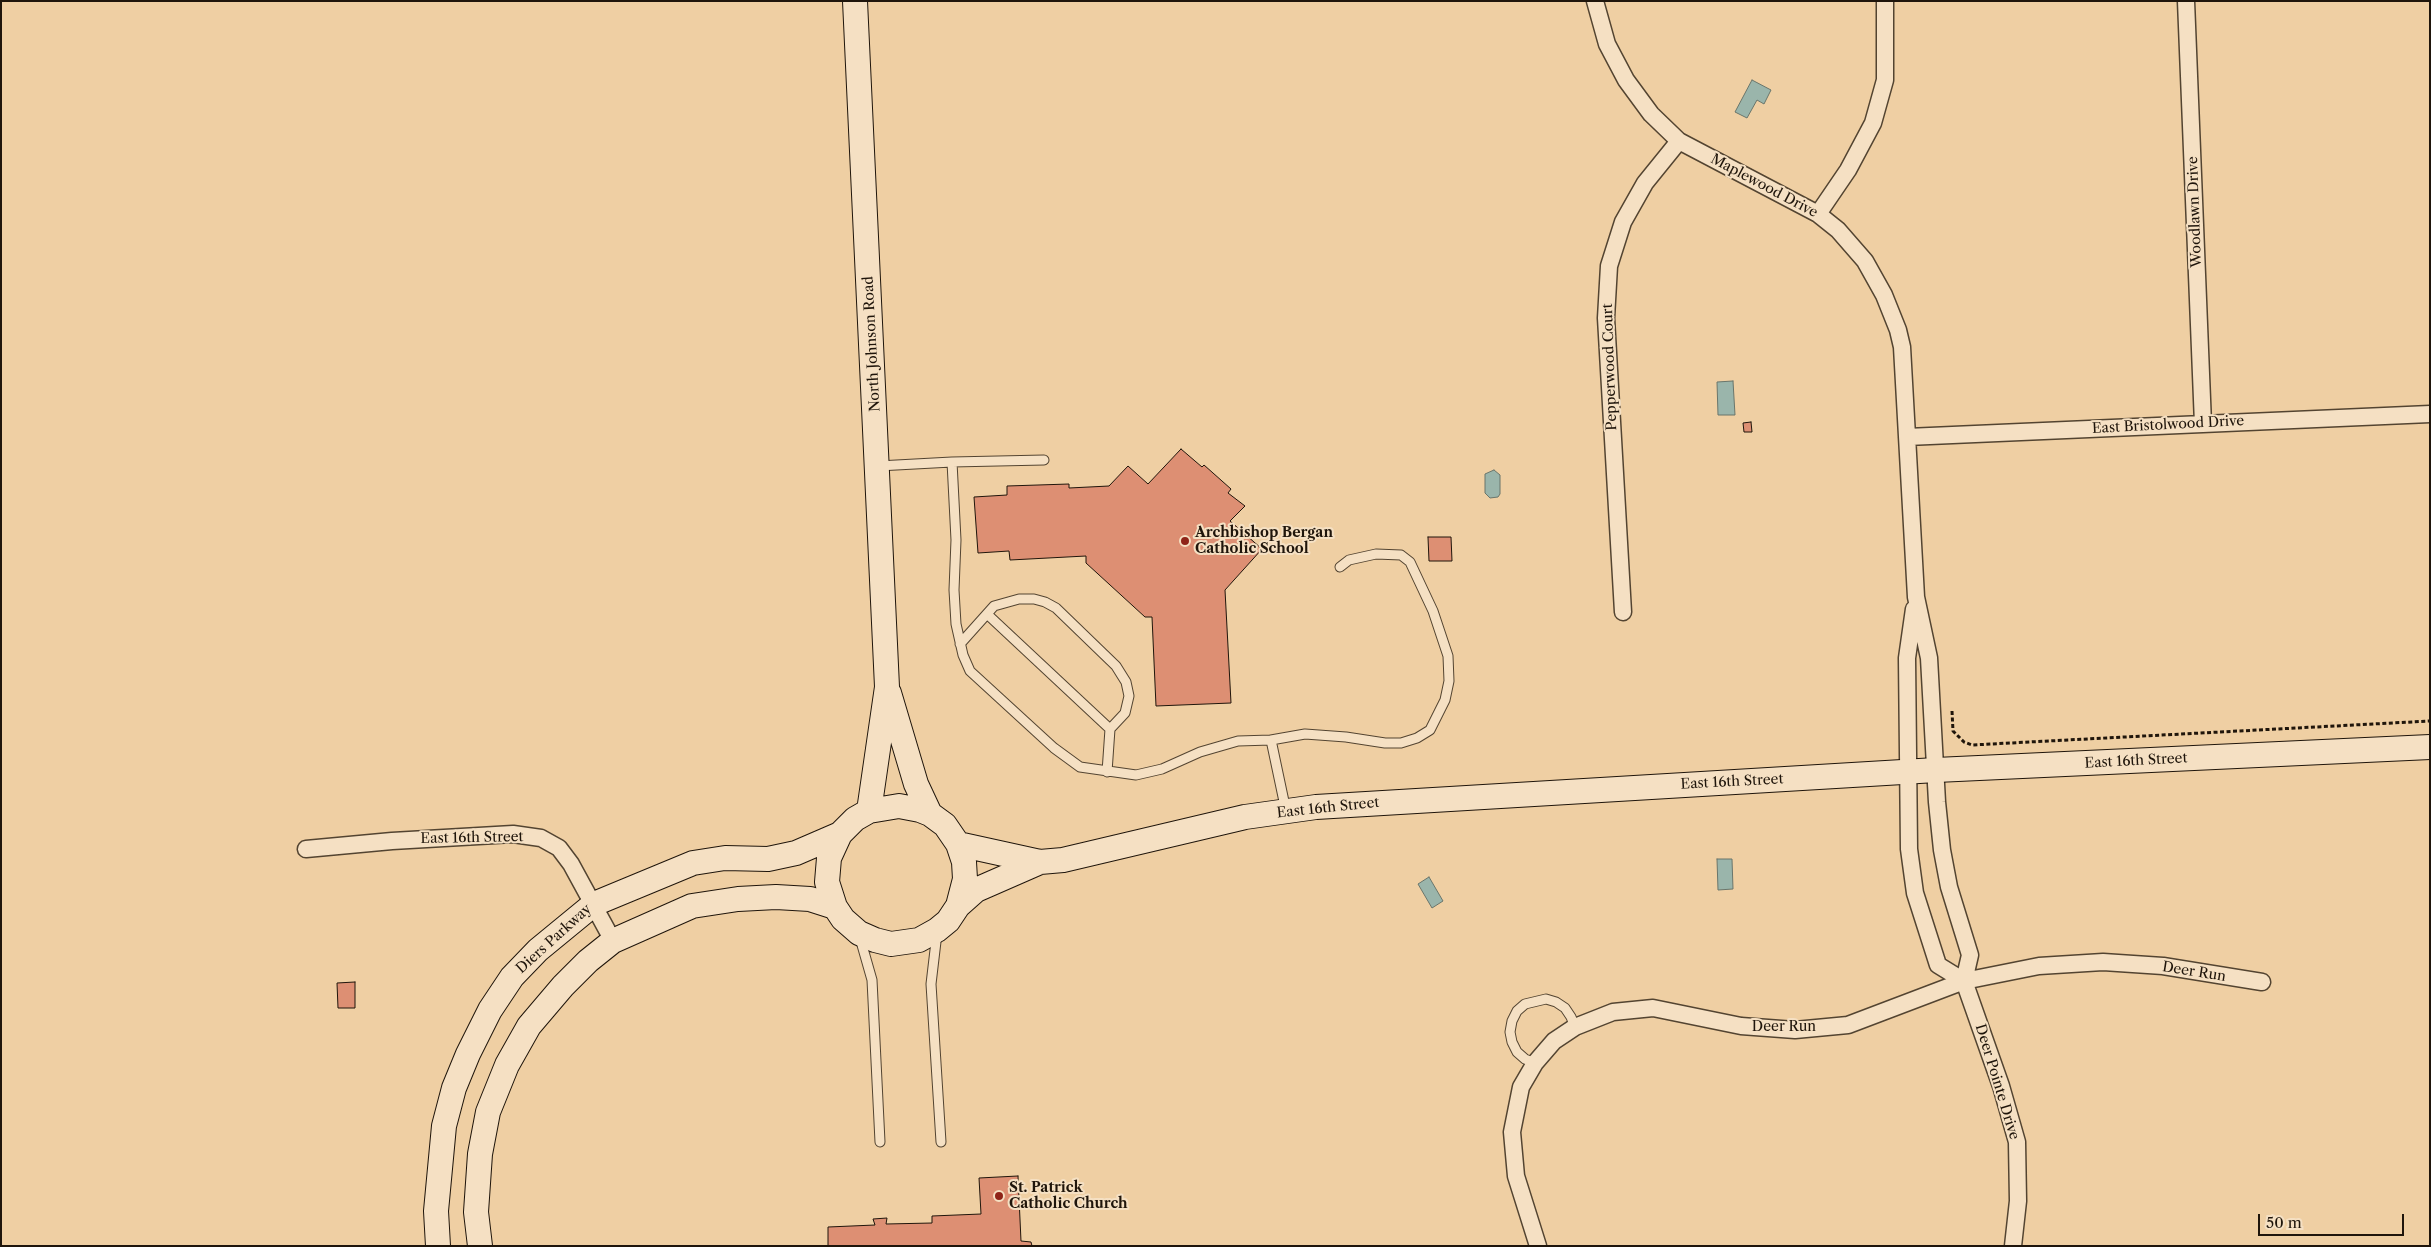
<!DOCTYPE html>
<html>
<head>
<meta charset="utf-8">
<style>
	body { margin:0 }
	#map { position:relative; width:2431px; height:1247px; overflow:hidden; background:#efcfa3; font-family:"Libre Caslon Text",serif }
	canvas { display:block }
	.frame { position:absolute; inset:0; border:2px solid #1f150b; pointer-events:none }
	.scale { position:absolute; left:2258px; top:1214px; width:146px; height:22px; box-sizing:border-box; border:2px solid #1f150b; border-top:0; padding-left:6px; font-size:15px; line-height:18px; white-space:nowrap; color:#1f150b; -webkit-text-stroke:4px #f5e0c3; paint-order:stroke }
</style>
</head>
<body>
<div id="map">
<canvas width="2431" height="1247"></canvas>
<div class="frame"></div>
<div class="scale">50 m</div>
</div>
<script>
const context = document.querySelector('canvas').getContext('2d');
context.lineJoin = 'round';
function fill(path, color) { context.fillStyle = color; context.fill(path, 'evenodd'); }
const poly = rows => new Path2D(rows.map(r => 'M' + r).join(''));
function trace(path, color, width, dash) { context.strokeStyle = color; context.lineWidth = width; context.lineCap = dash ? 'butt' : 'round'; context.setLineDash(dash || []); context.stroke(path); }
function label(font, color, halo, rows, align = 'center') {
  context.font = font + ' "Libre Caslon Text",serif'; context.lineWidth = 4; context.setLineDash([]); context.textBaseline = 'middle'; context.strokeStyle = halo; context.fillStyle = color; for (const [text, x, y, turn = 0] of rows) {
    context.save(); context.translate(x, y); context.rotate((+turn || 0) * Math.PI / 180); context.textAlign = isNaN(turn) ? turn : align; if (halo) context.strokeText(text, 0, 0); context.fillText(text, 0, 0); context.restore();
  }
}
const water = poly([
	[1752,80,1771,90,1764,104,1757,100,1747,118,1735,112,1752,80],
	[1733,381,1735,415,1718,415,1717,382,1733,381],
	[1494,470,1500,475,1500,494,1498,497,1490,498,1485,493,1485,474,1494,470],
	[1717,859,1732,859,1733,889,1718,890,1717,859],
	[1429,877,1443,901,1432,908,1418,884,1429,877]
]);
fill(water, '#9ab5ab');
trace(water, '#69756b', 1);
const building = poly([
	[1751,422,1752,432,1744,432,1743,423,1751,422],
	[1181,449,1202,467,1204,465,1231,489,1228,493,1245,506,1230,521,1262,549,1225,590,1231,703,1156,706,1152,617,1145,617,1086,563,1086,556,1010,560,1009,551,978,553,974,497,1007,495,1007,486,1069,484,1069,488,1109,486,1128,466,1148,484,1181,449],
	[1428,537,1451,537,1452,561,1429,561,1428,537],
	[355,982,355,1008,338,1008,337,983,355,982],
	[1018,1176,1021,1241,1031,1242,1032,1246,826,1246,828,1246,828,1227,875,1225,873,1219,887,1218,886,1224,932,1223,932,1216,981,1214,979,1178,1018,1176]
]);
fill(building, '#dd8f73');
trace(building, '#1f150b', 1);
const lane = poly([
	[952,462,1044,460],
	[878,466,952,462,956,540,954,590,956,624,963,655,970,671,1054,748,1080,767,1136,775,1162,769,1200,752,1238,741,1271,740],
	[987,614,1110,729],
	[960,644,994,606,1019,599,1034,599,1045,602,1056,608,1116,666,1126,682,1129,696,1125,713,1110,729,1107,772],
	[1286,811,1271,740,1305,734,1346,737,1385,743,1401,743,1417,738,1430,730,1445,700,1449,681,1448,656,1433,611,1410,562,1401,555,1376,554,1349,560,1340,567],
	[937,933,931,984,941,1142],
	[860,938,872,980,880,1142],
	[1535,1063,1525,1059,1517,1052,1512,1042,1510,1032,1512,1021,1517,1011,1525,1004,1546,999,1556,1002,1565,1008,1571,1017,1575,1027]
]);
const street = poly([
	[1595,1,1607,44,1626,80,1651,114,1679,141,1818,214,1838,230,1865,261,1884,295,1898,330,1902,347,1916,597,1929,658,1937,802,1942,850,1949,887,1970,955,1964,981,2001,1086,2017,1142,2018,1201,2013,1246],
	[2186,1,2203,424],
	[1818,214,1848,170,1873,123,1885,80,1885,1],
	[1907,437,2430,414],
	[1914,609,1907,658,1909,849,1915,893,1938,965,1964,981],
	[1623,612,1606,318,1609,266,1623,222,1645,183,1679,141],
	[306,849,392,841,513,834,541,838,559,848,571,864,613,941],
	[1538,1246,1516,1176,1512,1132,1521,1087,1535,1063,1554,1041,1575,1027,1613,1012,1653,1008,1741,1026,1795,1030,1848,1025,1964,981,2039,966,2103,962,2163,966,2262,982]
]);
const secondary = poly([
	[855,1,887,687,869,811],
	[889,693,916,784,930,814],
	[958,844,1040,862],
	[958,906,976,890,1040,862,1063,860,1245,817,1316,807,1936,770,2430,747],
	[438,1246,436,1211,444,1126,454,1088,468,1054,490,1010,512,977,538,950,594,904,693,863,725,858,768,859,796,853,840,834,855,819,869,811,899,806,920,810,930,814,945,825,958,844,964,862,965,879,958,906,948,921,937,930,919,940,891,944,875,940,859,933,843,919,835,907,827,882,829,858,840,834],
	[480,1246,476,1212,480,1154,488,1112,507,1065,529,1026,563,986,588,961,613,941,692,906,738,899,776,897,810,899,835,907]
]);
trace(lane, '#534431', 11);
trace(street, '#534431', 19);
trace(secondary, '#1f150b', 26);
trace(poly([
	[1952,711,1953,731,1964,742,1972,745,2430,721]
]), '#1f150b', 3, [4, 2.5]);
trace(lane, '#f5e0c3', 9);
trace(street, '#f5e0c3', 16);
trace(secondary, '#f5e0c3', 24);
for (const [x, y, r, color] of [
	[1185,541,5,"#8f2418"],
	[999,1196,5,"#8f2418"]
]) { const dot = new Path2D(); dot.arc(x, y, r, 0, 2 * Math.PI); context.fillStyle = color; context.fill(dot); trace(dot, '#f5e0c3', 2); }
label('14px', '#1f150b', '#f5e0c3', [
	["Maplewood Drive",1764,186,28],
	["Woodlawn Drive",2195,212,-92],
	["North Johnson Road",872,344,-93],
	["Pepperwood Court",1610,367,-92],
	["East Bristolwood Drive",2168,425,-3],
	["East 16th Street",2136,761,-3],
	["East 16th Street",1732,782,-3],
	["East 16th Street",1328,808,-6],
	["East 16th Street",472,838,-1],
	["Diers Parkway",554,939,-42],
	["Deer Run",2194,972,9],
	["Deer Run",1784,1027],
	["Deer Pointe Drive",1997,1082,73]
]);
label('bold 14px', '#1f150b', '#f5e0c3', [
	["Archbishop Bergan",1195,533],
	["Catholic School",1195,549],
	["St. Patrick",1009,1188],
	["Catholic Church",1009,1204]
], 'left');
</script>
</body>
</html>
